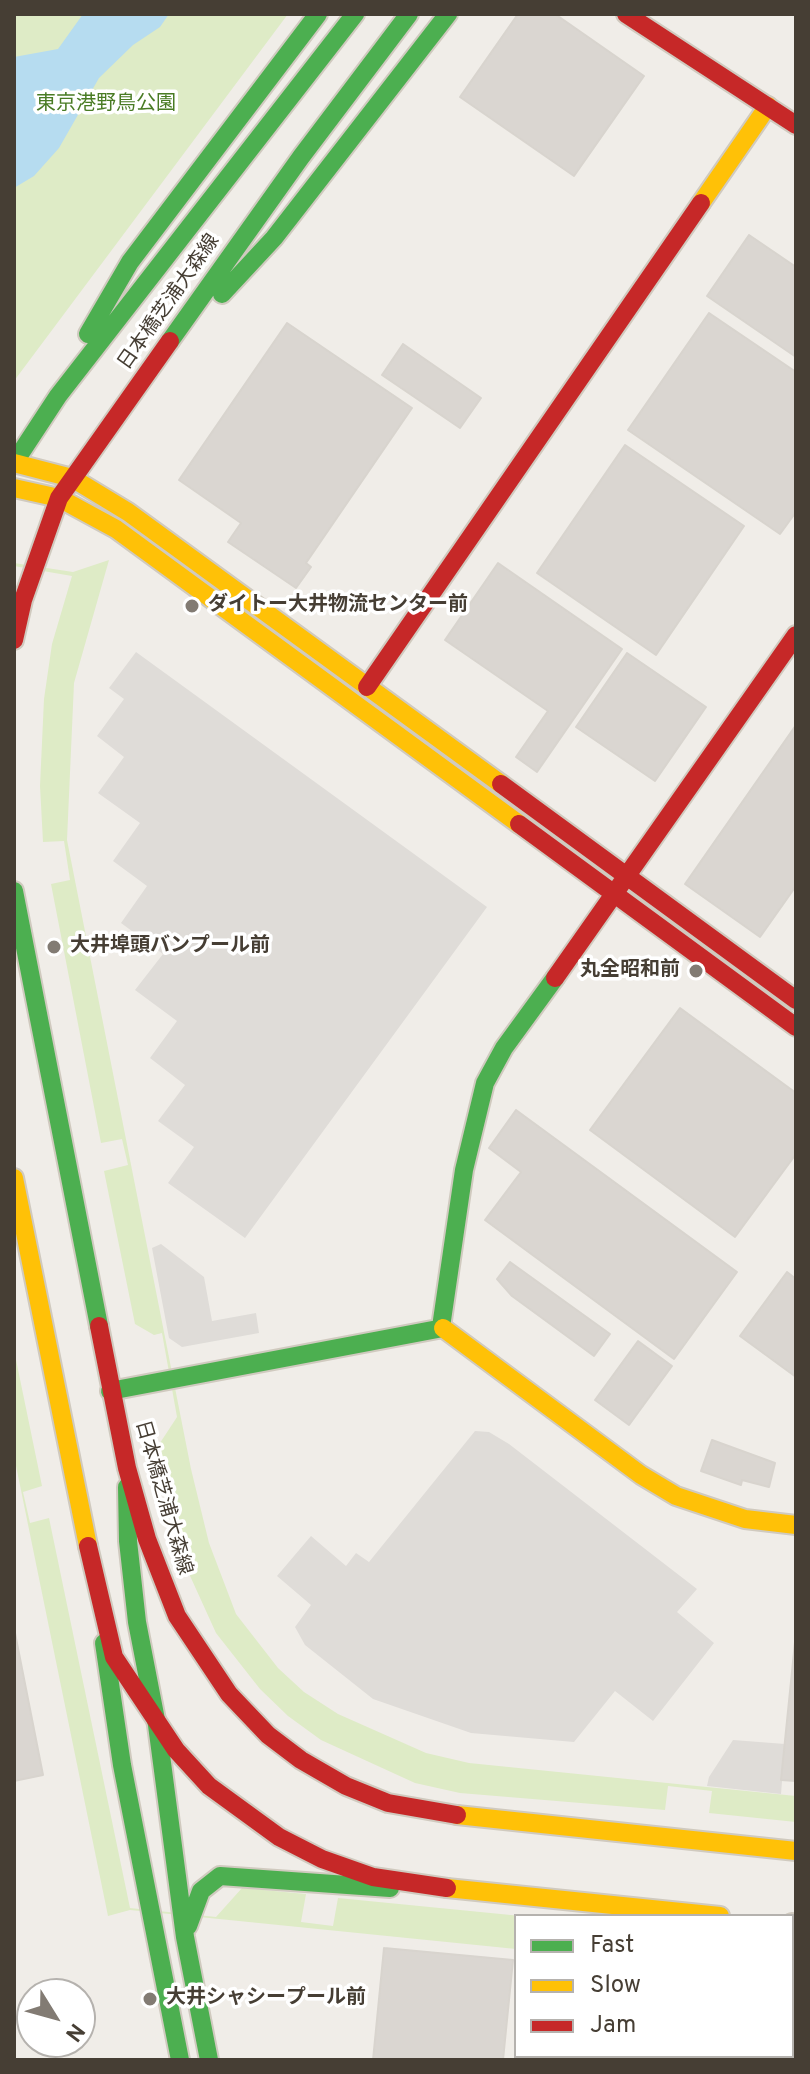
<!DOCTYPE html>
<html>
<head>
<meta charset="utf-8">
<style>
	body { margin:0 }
	#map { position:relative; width:810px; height:2074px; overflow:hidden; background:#f0ede8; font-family:Overpass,sans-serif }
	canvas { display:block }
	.frame { position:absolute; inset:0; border:16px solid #463e34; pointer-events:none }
	.legend { position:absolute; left:514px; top:1914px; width:280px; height:144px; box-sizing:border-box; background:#fff; border:2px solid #b5b2ae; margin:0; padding:10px 14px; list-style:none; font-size:24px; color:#463e34 }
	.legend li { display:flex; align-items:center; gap:16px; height:40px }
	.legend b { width:40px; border:2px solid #b5b2ae }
	.north { position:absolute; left:16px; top:1978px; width:80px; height:80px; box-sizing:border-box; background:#fff; border:2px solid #b5b2ae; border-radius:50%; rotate:127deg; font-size:22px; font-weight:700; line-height:32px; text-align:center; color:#463e34 }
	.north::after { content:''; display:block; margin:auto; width:28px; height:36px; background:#827b73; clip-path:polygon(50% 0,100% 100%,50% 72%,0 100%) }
</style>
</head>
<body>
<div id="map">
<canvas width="810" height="2074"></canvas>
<div class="frame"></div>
<ul class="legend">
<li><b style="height:10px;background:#4caf50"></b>Fast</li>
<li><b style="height:10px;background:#ffc107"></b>Slow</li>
<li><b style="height:10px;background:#c62828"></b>Jam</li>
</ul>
<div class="north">N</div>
</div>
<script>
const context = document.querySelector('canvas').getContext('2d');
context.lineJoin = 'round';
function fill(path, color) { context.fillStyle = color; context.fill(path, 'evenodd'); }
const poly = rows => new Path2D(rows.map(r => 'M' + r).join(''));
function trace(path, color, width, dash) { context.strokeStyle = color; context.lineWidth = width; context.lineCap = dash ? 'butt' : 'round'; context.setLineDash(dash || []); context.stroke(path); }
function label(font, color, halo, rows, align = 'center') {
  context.font = font + ' Overpass,"Noto Sans JP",sans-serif'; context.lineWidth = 7; context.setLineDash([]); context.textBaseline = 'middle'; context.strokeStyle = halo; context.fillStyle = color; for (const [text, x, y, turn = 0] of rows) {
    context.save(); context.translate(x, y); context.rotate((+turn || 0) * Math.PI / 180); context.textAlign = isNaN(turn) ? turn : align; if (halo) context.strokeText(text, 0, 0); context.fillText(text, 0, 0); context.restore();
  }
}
fill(poly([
	[14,14,288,14,14,381],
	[109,560,74,683,67,840,191,1469,209,1543,236,1614,278,1668,304,1692,338,1714,426,1753,469,1763,796,1796,796,1822,709,1813,712,1791,668,1786,665,1810,460,1793,415,1783,321,1740,288,1716,260,1689,216,1633,186,1567,167,1485,160,1443,177,1417,162,1333,154,1335,135,1324,104,1171,128,1165,122,1139,101,1143,51,884,70,880,64,841,43,842,40,786,44,699,52,644,72,576,14,566,14,563,73,572],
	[14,1350,42,1486,23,1492,30,1523,49,1518,130,1908,216,1917,242,1888,306,1894,301,1922,333,1926,338,1898,521,1916,516,1916,516,1949,130,1910,108,1916,14,1456]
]), '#deebc6');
fill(poly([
	[136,652,487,907,245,1238,168,1183,194,1147,158,1121,185,1085,150,1058,177,1021,135,990,163,954,121,923,147,886,113,861,140,823,98,793,124,757,97,736,124,699,109,688],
	[161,1244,204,1277,212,1321,256,1313,259,1333,182,1347,169,1338,152,1248],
	[475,1431,489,1432,509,1444,697,1589,677,1612,714,1643,653,1721,615,1691,574,1742,471,1733,373,1699,305,1645,295,1627,311,1605,277,1576,311,1536,346,1566,356,1553,369,1562],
	[733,1740,785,1744,781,1794,707,1786,709,1777]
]), '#dfdcd8');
fill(poly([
	[83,14,169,14,160,27,133,45,99,78,59,148,34,176,14,188,14,57,58,49]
]), '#b6dcf0');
const building = poly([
	[518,14,555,14,644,76,574,176,460,97,518,14],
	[749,235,796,267,796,357,707,296,749,235],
	[709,313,796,372,796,512,780,534,628,430,709,313],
	[287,323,412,408,306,563,311,567,296,588,228,542,241,523,179,480,287,323],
	[403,344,481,398,460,428,382,375,403,344],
	[625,445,744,526,656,655,537,573,625,445],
	[498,563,622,649,537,772,516,757,548,711,445,640,498,563],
	[627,653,706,707,655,781,576,727,627,653],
	[796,725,796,886,760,937,685,884,796,725],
	[680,1008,796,1093,796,1154,735,1237,590,1130,680,1008],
	[516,1110,737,1272,674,1359,485,1220,521,1172,489,1148,516,1110],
	[510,1262,610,1334,594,1356,512,1296,497,1279,510,1262],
	[787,1272,796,1279,796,1377,740,1336,787,1272],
	[638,1341,672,1366,629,1425,595,1400,638,1341],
	[712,1440,775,1463,769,1487,742,1480,741,1485,701,1471,712,1440],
	[14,1628,43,1775,14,1781,14,1628],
	[796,1632,796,1781,781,1780,796,1632],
	[384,1948,513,1960,503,2060,373,2060,384,1948],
	[585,2056,720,2056,719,2060,585,2060,585,2056]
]);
fill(building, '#dad6d1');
trace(building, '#d8d4ce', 2);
const fast = poly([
	[222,294,274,238,448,14],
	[88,334,130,262,318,14],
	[170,341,301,157,409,14],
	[14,463,58,396,355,14],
	[14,891,99,1326],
	[441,1327,464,1170,485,1083,504,1048,555,978],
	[110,1391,443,1328],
	[127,1487,128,1541,137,1622,157,1725,185,1937,209,2060],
	[104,1643,122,1765,180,2060],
	[792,1923,796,1924],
	[188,1926,201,1891,220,1876,390,1888]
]);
const slow = poly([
	[701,203,768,106],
	[14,463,72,478,128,512,501,784],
	[14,488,59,498,116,529,519,824],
	[14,1178,88,1546],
	[443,1328,641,1475,676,1496,745,1519,796,1525],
	[457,1815,796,1851],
	[447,1888,720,1916]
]);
const jam = poly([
	[626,14,796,125],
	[14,640,23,600,59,498,170,341],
	[367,687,701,203],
	[501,784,796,1000],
	[519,824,796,1027],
	[555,978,796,635],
	[99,1326,127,1468,147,1539,177,1616,229,1694,268,1735,301,1760,346,1786,388,1803,457,1815],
	[88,1546,114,1657,176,1750,209,1786,279,1837,322,1859,373,1877,447,1888]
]);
trace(fast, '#d0cabf', 22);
trace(slow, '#d0cabf', 22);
trace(jam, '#d0cabf', 22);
trace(fast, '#4caf50', 18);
trace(slow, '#ffc107', 18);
trace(jam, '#c62828', 18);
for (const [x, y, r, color] of [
	[192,606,8,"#827b73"],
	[54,947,8,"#827b73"],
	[696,971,8,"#827b73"],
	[150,1999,8,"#827b73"]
]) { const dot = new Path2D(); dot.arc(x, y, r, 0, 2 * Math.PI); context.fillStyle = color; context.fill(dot); trace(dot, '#fff', 3); }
label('20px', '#497b24', '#fff', [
	["東京港野鳥公園",106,105]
]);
label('20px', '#463e34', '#fff', [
	["日本橋芝浦大森線",170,303,-55],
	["日本橋芝浦大森線",162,1498,74]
]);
label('bold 20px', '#463e34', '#fff', [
	["ダイトー大井物流センター前",208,606],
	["大井埠頭バンプール前",70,947],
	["丸全昭和前",680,971,"right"],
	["大井シャシープール前",166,1999]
], 'left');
</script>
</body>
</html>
